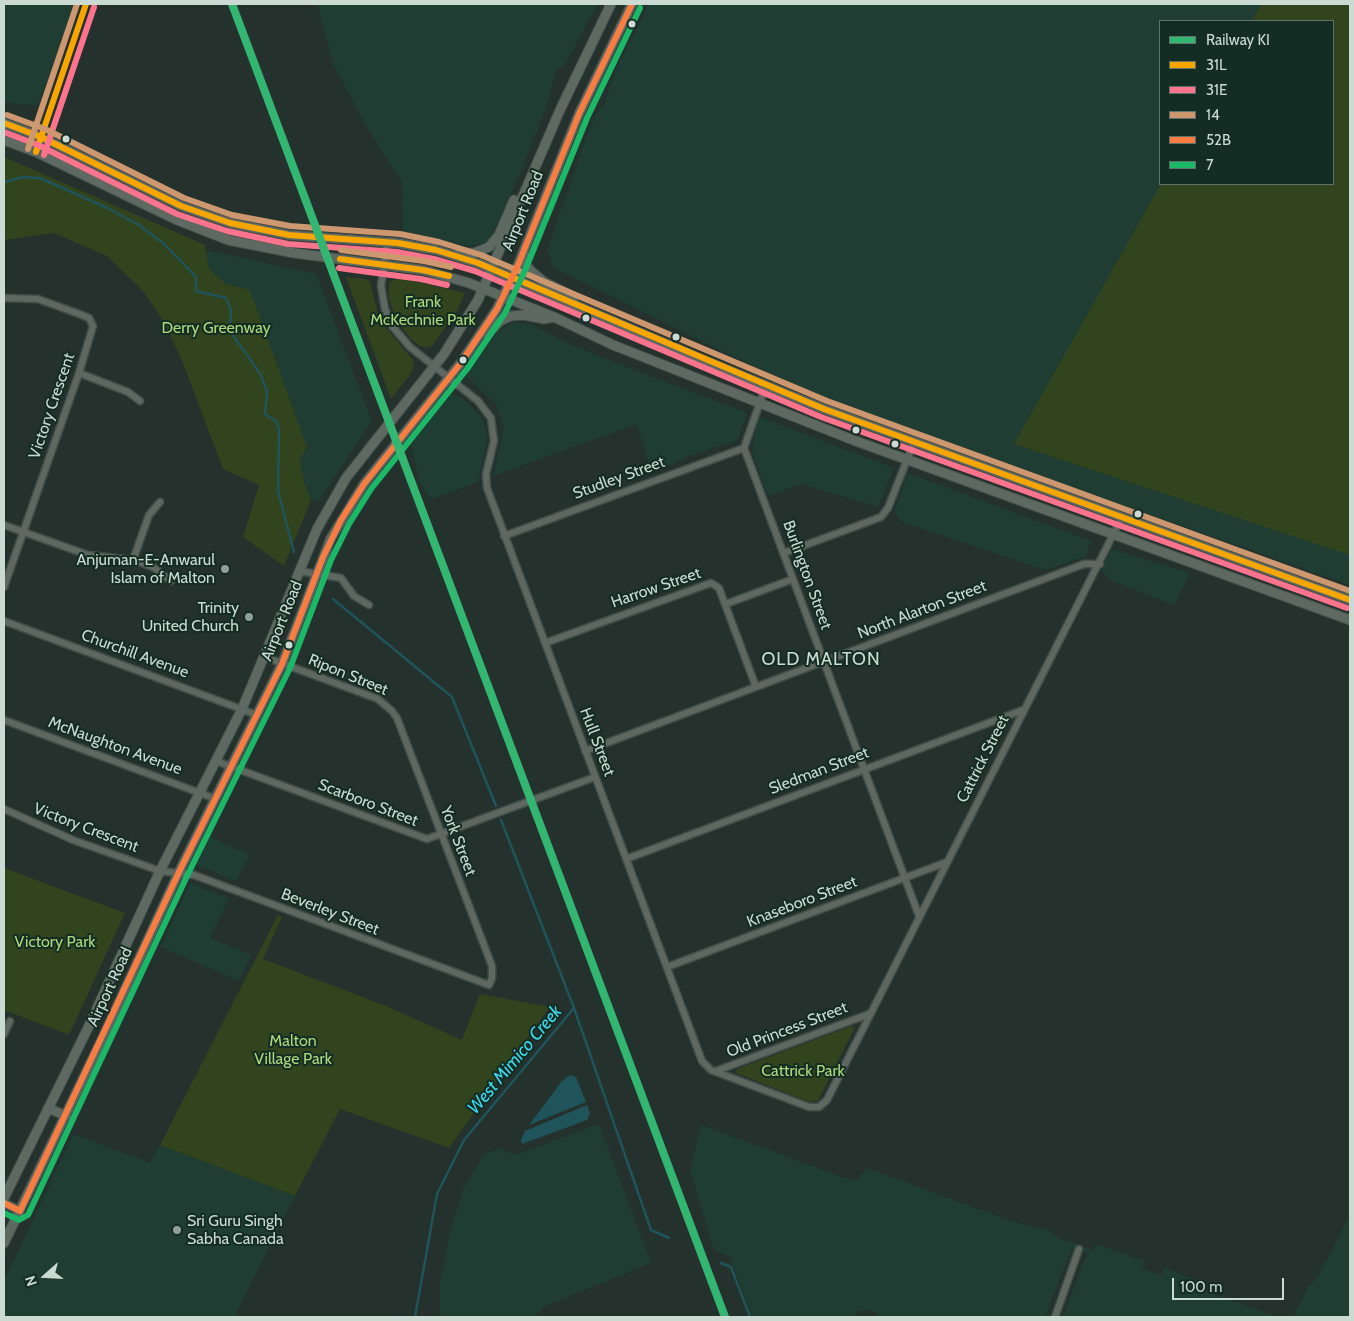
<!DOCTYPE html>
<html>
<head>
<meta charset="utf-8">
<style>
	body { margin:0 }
	#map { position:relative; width:1354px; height:1321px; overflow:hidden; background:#24312d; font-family:Cabin,sans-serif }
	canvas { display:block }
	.frame { position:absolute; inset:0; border:5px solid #ccdad4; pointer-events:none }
	.legend { position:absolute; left:1159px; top:20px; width:175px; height:165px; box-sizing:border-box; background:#142d24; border:1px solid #5e726a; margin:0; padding:6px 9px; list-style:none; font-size:15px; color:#ccdad4 }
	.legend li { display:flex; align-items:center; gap:10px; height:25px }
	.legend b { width:25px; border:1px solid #5e726a }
	.north { position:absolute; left:20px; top:1251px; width:50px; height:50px; -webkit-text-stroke:4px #142d24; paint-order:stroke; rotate:251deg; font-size:14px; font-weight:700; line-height:20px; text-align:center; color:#ccdad4 }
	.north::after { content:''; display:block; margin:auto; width:18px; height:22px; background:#ccdad4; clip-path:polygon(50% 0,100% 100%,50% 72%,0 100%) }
	.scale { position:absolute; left:1172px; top:1278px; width:112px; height:22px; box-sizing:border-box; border:2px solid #ccdad4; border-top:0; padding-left:6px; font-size:15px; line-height:18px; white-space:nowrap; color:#ccdad4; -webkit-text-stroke:4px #142d24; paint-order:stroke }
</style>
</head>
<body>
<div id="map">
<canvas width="1354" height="1321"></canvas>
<div class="frame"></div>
<ul class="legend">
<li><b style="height:6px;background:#33b671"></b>Railway KI</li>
<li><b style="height:6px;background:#f7a600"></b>31L</li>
<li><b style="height:6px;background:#fc738d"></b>31E</li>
<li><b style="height:6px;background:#cd976f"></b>14</li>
<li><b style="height:6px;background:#f77d43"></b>52B</li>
<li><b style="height:6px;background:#1ab867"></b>7</li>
</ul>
<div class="north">N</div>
<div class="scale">100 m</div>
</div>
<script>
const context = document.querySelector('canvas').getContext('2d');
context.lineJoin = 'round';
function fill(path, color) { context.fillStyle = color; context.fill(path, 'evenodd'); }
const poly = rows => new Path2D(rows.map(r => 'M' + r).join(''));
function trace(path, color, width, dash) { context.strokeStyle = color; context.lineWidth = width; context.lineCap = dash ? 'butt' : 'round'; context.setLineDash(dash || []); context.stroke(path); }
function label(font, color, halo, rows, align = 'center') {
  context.font = font + ' Cabin,sans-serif'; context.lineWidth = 4; context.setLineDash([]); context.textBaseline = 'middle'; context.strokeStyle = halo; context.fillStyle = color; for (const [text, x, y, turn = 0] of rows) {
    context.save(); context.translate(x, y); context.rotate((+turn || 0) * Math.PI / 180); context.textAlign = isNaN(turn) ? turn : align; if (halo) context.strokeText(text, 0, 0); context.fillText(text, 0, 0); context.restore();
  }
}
fill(poly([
	[4,4,77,4,38,106,4,102],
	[317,4,598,4,565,65,557,69,546,107,520,174,492,235,485,243,466,246,403,232,402,183,365,124,334,66],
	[649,4,1350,4,1350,585,863,414,746,363,554,268,547,250,586,139,595,116,605,102,615,72],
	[1160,21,1333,21,1333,184,1160,184],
	[207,250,316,274,372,421,319,501,311,500,304,482,300,459,250,291,226,284,208,269],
	[514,322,532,324,563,341,614,362,745,412,747,415,738,437,736,441,692,455,652,473,637,424,493,476,504,428,496,405,466,376,467,371,498,331],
	[451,395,460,396,481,416,487,432,486,448,478,482,431,499,419,481,411,444],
	[763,418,894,468,878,507,801,484,768,496,752,452,756,427,759,419],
	[908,473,1091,541,1086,556,1045,570,900,521,895,510],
	[1112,549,1190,573,1174,605,1112,581,1101,570],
	[210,837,250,855,236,881,197,865],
	[190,883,229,899,210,938,251,955,239,981,161,947],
	[599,1124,651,1263,546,1306,533,1317,440,1317,440,1283,451,1228,464,1188,484,1155,499,1148,515,1155],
	[701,1125,856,1182,867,1168,1011,1221,1049,1230,1059,1238,1093,1250,1096,1244,1145,1261,1143,1269,1161,1275,1164,1268,1199,1281,1198,1288,1276,1317,1063,1317,1087,1253,1072,1248,1045,1317,880,1317,877,1313,867,1309,857,1312,853,1317,752,1317,730,1257,714,1250,690,1170],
	[74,1134,150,1163,160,1145,295,1196,234,1317,4,1317,4,1281],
	[1350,1214,1350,1317,1293,1317,1309,1286,1318,1277]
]), '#1f3d33');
fill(poly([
	[1262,4,1350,4,1350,555,1014,444,1161,184,1333,184,1333,21,1252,21],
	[4,157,205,245,209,269,226,284,250,290,307,447,300,459,304,482,311,500,284,566,243,537,259,485,223,469,183,363,164,322,144,292,107,256,54,233,4,240],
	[346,277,366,279,370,282,380,321,414,361,412,372,391,399],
	[400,278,465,293,457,311,432,346,426,348,419,346,410,338,396,319,389,299,389,286,391,281],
	[4,868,125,913,69,1035,4,1010],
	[278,915,282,917,263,959,386,1006,462,1040,480,994,550,1007,449,1148,340,1109,295,1196,160,1145],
	[852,1026,855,1027,818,1101,810,1102,736,1073,737,1069]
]), '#32441d');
fill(poly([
	[570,1075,576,1077,586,1102,529,1125,562,1081],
	[587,1105,590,1113,587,1120,522,1144,521,1140,525,1131]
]), '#20545b');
trace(poly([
	[4,182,22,177,40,178,105,207,139,225,163,243,196,277,196,291,226,298,231,310,230,331,261,375,267,392,265,414,277,422,279,431,278,491,294,552],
	[333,599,452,697,496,806],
	[501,820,574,1008,651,1230,669,1238],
	[721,1263,731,1267,750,1317],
	[415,1317,437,1194,464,1140,574,1008]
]), '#20545b', 2.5);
const minor = poly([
	[387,242,381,286,385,309,392,326,410,347,478,401,491,418,494,441,486,474,487,488,702,1061,711,1070,809,1107,819,1107,827,1100,1122,517],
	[4,298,38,299,82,315,89,318,93,326,79,373,4,587],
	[79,373,128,392,140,401],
	[766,385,744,448,919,916],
	[4,525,88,555,133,560,153,567,171,581],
	[504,536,744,448],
	[784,553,881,517,888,508,914,442],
	[133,560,149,515,160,502],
	[299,571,341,578,354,596,369,605],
	[726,604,793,579],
	[4,621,257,715],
	[545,643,711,583,719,588,756,687],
	[4,720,216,799],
	[585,751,1084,564,1100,564],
	[216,761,427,839,595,777],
	[4,809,73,840,160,871,194,875,489,985,492,978,492,966,397,718,392,711,378,699,265,657],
	[626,859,1023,710],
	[667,967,947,862],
	[4,1034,10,1021],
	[716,1071,869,1014],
	[1055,1317,1079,1249]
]);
const tertiary = poly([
	[4,1203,20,1211]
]);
const secondary = poly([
	[4,123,41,137,181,206,230,223,289,235,398,243,436,250,478,263,706,361,824,409,1350,600],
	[4,140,36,152,177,220,228,240,294,253,423,270,469,283,554,317,613,345,853,440,1350,620],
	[458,253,474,253,489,247,499,235,514,200],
	[525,255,524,263,531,271,544,282,570,295,575,305],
	[487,334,500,321,511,316,524,315,544,319,554,317],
	[48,1108,66,1116],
	[4,1198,87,1030,160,871,242,709,317,529,346,478,444,354,478,300,560,110,611,4],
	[4,1243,105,1033,179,872,282,664,331,538,364,484,460,364,497,309,518,265,579,114,632,4]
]);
trace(minor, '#434f4a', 9);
trace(tertiary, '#434f4a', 10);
trace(secondary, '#434f4a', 11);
trace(minor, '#5e6760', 6);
trace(tertiary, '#5e6760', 8);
trace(secondary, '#5e6961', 9);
trace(poly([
	[4,123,41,137,181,206,230,223,289,235,398,243,436,250,478,263,824,409,1350,600],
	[36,152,86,4],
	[340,259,423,270,449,276]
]), '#f7a600', 6);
trace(poly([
	[4,132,38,145,177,214,227,231,288,244,397,252,434,259,475,271,821,417,1347,608],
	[44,155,94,7],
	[339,268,421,279,447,285]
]), '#fc738d', 6);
trace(poly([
	[7,115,45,129,184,198,232,215,290,226,400,234,439,242,481,255,827,401,1350,591],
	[28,149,77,4],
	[341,250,424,261,451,267]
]), '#cd976f', 6);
trace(poly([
	[4,1203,20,1211,179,872,282,664,323,557,341,520,364,484,460,364,497,309,518,265,579,114,632,4]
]), '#f77d43', 6);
trace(poly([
	[4,1213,19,1220,28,1215,187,876,290,668,331,560,349,524,371,489,467,369,505,313,526,268,587,118,640,8]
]), '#1ab867', 6);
trace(poly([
	[232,4,725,1317]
]), '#33b671', 8);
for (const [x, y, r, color] of [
	[632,24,4.5,"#ccdad4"],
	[66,139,4.5,"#ccdad4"],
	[586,318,4.5,"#ccdad4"],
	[676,337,4.5,"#ccdad4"],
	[463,360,4.5,"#ccdad4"],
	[856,430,4.5,"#ccdad4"],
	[895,444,4.5,"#ccdad4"],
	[1138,514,4.5,"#ccdad4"],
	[225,569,5,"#919f9a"],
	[249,617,5,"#919f9a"],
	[289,645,4.5,"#ccdad4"],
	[177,1230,5,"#919f9a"]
]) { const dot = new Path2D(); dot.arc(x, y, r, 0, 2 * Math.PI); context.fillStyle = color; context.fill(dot); trace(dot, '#142d24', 2); }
label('16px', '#ccdad4', '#142d24', [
	["Airport Road",523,211,-68],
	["Victory Crescent",52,406,-71],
	["Studley Street",619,478,-20],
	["Burlington Street",807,575,70],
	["Harrow Street",656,588,-19],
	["North Alarton Street",922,610,-21],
	["Airport Road",282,621,-68],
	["Churchill Avenue",135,654,20],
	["Ripon Street",348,675,22],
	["Hull Street",597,742,69],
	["McNaughton Avenue",115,746,20],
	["Cattrick Street",983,759,-63],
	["Sledman Street",819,771,-21],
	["Scarboro Street",368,803,21],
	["Victory Crescent",86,828,21],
	["York Street",458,841,69],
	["Knaseboro Street",802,902,-21],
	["Beverley Street",330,912,21],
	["Airport Road",110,987,-65],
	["Old Princess Street",787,1030,-21]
]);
label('16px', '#add77b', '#142d24', [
	["Frank",423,302],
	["McKechnie Park",423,320],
	["Derry Greenway",216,328],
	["Victory Park",55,942],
	["Malton",293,1041],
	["Village Park",293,1059],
	["Cattrick Park",803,1071]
]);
label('16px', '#ccdad4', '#142d24', [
	["Anjuman-E-Anwarul",215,560],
	["Islam of Malton",215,578],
	["Trinity",239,608],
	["United Church",239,626],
	["Sri Guru Singh",187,1221,"left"],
	["Sabha Canada",187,1239,"left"]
], 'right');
context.letterSpacing = '1px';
label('18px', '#ccdad4', '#142d24', [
	["OLD MALTON",821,660]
]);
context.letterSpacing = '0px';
label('italic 18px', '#3edaf0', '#142d24', [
	["West Mimico Creek",515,1060,-50]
]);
</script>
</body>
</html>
